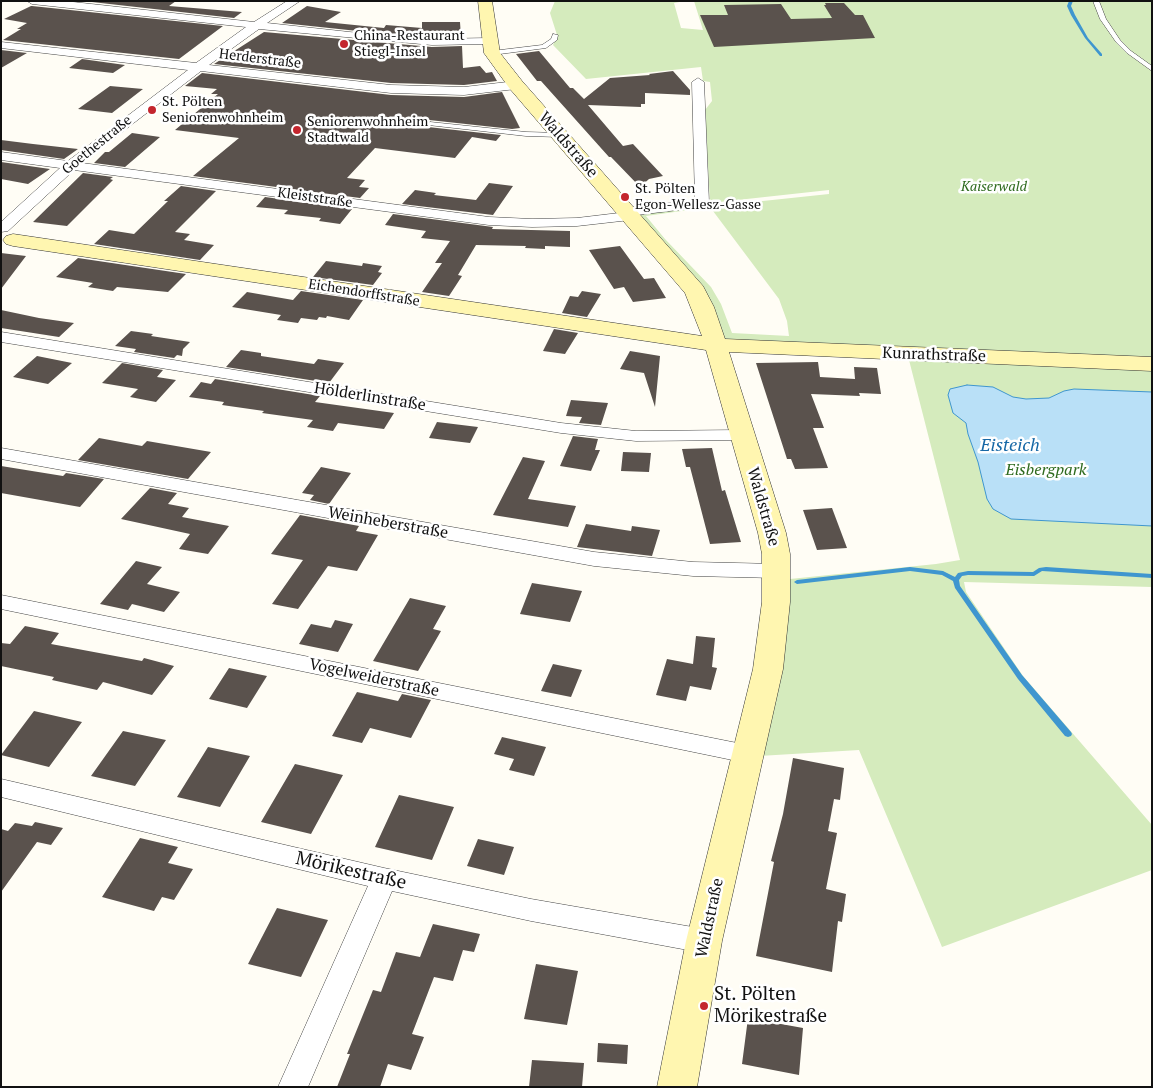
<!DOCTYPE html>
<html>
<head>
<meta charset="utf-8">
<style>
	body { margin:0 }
	#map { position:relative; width:1153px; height:1088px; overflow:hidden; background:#fffdf5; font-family:"PT Serif",serif }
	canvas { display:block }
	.frame { position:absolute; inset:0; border:2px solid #111; pointer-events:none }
</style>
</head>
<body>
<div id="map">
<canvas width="1153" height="1088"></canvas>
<div class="frame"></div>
</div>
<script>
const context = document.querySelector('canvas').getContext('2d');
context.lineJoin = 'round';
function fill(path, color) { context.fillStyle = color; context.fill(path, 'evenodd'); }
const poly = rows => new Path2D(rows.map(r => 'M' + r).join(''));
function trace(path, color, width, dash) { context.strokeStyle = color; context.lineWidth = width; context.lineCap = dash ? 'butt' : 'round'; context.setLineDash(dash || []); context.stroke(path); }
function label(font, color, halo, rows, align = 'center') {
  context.font = font + ' "PT Serif",serif'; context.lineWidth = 5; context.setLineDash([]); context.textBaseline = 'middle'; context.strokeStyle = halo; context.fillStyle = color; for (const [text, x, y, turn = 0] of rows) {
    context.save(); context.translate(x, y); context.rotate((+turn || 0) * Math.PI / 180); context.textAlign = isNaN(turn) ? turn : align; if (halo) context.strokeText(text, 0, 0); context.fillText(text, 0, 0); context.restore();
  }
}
fill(poly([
	[555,1,685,1,674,3,681,28,703,30,694,1,1152,1,1152,360,731,342,725,339,640,219,640,214,829,194,829,190,710,203,705,110,712,101,710,82,703,81,701,67,586,79,553,45,557,35,550,13],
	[710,207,779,299,787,321,789,336,732,333,721,304,711,287,665,239,646,216],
	[909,360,1152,368,1152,587,964,582,966,592,1023,676,1152,825,1152,870,942,947,859,750,759,756,790,579,936,564,960,560]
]), '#d5ebbd');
const water = poly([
	[967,385,993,387,1013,397,1026,399,1049,398,1064,391,1074,389,1152,392,1152,526,1011,519,993,509,987,499,978,462,968,434,966,423,953,413,948,395,950,389,967,385]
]);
fill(water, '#b9e0f7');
trace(water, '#3f96cf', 1);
fill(poly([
	[1069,1,1073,1,1071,6,1075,15,1088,38,1102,54,1102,56,1100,56,1085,38,1071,15,1067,6,1069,1],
	[910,567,943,571,955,577,958,573,968,571,1033,572,1039,568,1046,567,1152,574,1152,578,1042,571,1034,576,968,575,962,576,959,580,960,586,1022,675,1071,732,1072,734,1071,736,1068,737,1065,736,1018,679,955,588,953,581,942,575,910,571,797,584,794,582,797,580,910,567]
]), '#3f96cf');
fill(poly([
	[83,1,176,1,169,6,242,12,234,18],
	[825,3,844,3,855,15,863,15,875,38,714,47,700,15,728,15,724,5,781,4,791,19,832,18,824,5,826,5],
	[31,6,32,6,223,26,179,59,3,40,21,29,17,29,27,23,4,19],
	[307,6,341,12,325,22,384,28,386,25,422,28,422,22,460,22,461,37,386,34,282,23],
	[264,32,432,47,462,46,463,68,480,66,486,73,492,72,497,81,464,85,391,83,214,64],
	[1,50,27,53,1,68],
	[539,51,570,88,573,88,584,99,610,78,650,75,649,74,673,71,690,90,690,95,645,93,645,104,641,104,641,107,588,105,623,146,633,144,663,176,649,179,640,187,611,157,609,157,541,81,537,81,516,54],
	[82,59,125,65,113,73,69,68],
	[202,73,391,95,464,97,502,92,520,128,512,129,429,120,425,124,428,127,501,135,496,141,472,137,455,158,375,148,347,178,365,180,359,187,369,188,360,198,193,176,239,138,175,130,218,94,211,94,217,89,185,86],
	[110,86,143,89,112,113,78,109],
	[132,133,160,137,125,167,94,163,105,152,109,152],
	[1,140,33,144,78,149,64,159,1,150],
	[1,162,50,169,28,184,1,179],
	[83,173,113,177,110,179,113,180,67,226,33,222],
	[489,183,513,186,493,215,402,204,415,190,436,193,434,195,476,200],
	[181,186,216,191,175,232,190,234,184,240,214,245,200,260,94,244,109,230,134,234,168,201,164,201],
	[265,197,352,209,340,224,319,221,321,218,284,214,288,210,256,207],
	[393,214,493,227,492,229,570,231,570,247,545,246,545,249,525,248,526,246,476,245,458,275,462,276,449,296,422,292,442,263,435,263,450,241,421,238,426,231,385,225],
	[620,246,644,279,654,278,666,298,633,302,624,287,614,289,589,250],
	[1,253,26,256,1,289],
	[78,258,186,274,168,292,117,287,113,291,88,287,93,283,56,277],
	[326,261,362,266,363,263,382,266,378,272,382,273,373,285,313,277],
	[301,291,363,300,349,320,327,316,326,318,319,317,317,320,301,318,298,323,277,320,281,315,232,307,247,292,293,300],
	[582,291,601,294,587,317,562,313,570,296,578,297],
	[1,310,39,318,74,323,59,337,1,328],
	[554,329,578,333,565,354,543,351],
	[131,331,153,334,151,336,190,342,183,349,182,356,177,355,174,358,134,352,136,349,115,346],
	[241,350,261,353,261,356,314,364,318,359,344,363,329,383,226,367],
	[630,351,660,356,655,407,644,373,620,369],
	[37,356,72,363,48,384,13,377],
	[818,362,820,377,855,379,854,367,877,368,881,394,859,393,860,396,811,394,824,428,813,428,828,468,795,469,791,459,787,459,756,363],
	[122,363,163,370,157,377,176,380,156,402,130,397,138,389,102,383],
	[215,379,320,396,315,402,394,413,384,429,338,423,333,431,307,427,313,420,262,413,264,411,222,405,224,402,189,397,201,382,211,384],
	[571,400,608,403,601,425,579,423,582,417,566,416],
	[437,422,478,427,470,443,429,438],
	[573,436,598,439,595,450,600,450,591,471,560,466],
	[99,438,142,446,147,441,211,452,188,479,78,460],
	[712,448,722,491,725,490,741,542,710,544,690,467,686,467,682,449],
	[623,452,651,453,649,472,621,471],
	[523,457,545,461,528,499,576,506,568,527,493,515],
	[1,466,63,476,66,473,104,479,80,507,1,493],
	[321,467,351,473,329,504,310,500,314,495,302,493],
	[150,488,177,493,168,504,189,508,182,517,229,526,208,554,179,549,190,534,121,519],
	[832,508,847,548,817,550,803,510],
	[300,515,359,526,356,531,378,535,357,571,328,566,298,609,272,604,303,560,271,554],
	[586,524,631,531,632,526,660,530,652,556,577,547],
	[136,561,162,567,147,584,180,592,164,612,132,604,128,610,100,604],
	[532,583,582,591,570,622,520,614],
	[410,598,446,606,433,629,441,631,418,671,373,661],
	[335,620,353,624,338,652,299,644,311,624,331,628],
	[25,626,59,633,51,644,142,661,144,658,174,666,152,695,103,682,97,690,52,680,54,677,1,666,1,643,10,644],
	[696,636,715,638,712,667,717,668,711,690,690,686,686,701,656,695,667,659,693,664],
	[553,664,582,670,571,697,541,691],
	[229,668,267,676,247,708,209,699],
	[357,692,398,701,402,694,431,700,411,738,370,728,362,743,332,736],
	[34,711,82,722,49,767,1,755],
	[123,731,166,740,135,786,91,776],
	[502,737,546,747,534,776,509,770,514,759,494,754],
	[208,747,250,756,220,807,177,797],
	[793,758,844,768,840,800,834,799,828,831,837,833,826,889,846,894,842,922,838,921,832,972,756,956,774,862,771,861,783,814],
	[295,764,343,775,311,834,261,822],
	[399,795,454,807,432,860,375,847],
	[35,822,63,828,51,845,37,842,1,892,1,829,8,831,15,823,32,826],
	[140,838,178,847,168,863,193,869,174,900,162,897,154,911,102,897],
	[478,839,514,847,504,875,467,866],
	[277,908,328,920,301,977,248,964],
	[433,924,480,934,474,952,463,950,453,981,434,977,412,1034,424,1037,411,1070,388,1064,380,1087,337,1087,350,1054,347,1054,373,990,381,992,396,952,420,957],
	[536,964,578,971,567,1025,524,1019],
	[748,1018,803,1028,799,1075,742,1064],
	[598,1043,628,1045,627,1064,597,1062],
	[532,1060,584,1063,582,1087,529,1087]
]), '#5a524d');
const lane = poly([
	[1093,1,1099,1,1106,19,1120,40,1131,51,1152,66,1152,71,1127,53,1116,42,1100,19,1093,1],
	[553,34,558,35,557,40,546,48,492,55,489,53,492,51,542,45,551,39,553,34],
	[430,122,526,132,560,133,563,135,560,137,526,136,428,125,427,124,430,122]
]);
const street = poly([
	[27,1,64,1,254,22,287,1,300,1,267,23,386,36,432,39,489,38,495,41,489,44,432,45,259,29,209,65,391,85,464,87,516,81,522,85,516,89,464,95,391,93,201,71,82,163,489,217,532,219,577,218,619,213,621,209,626,208,695,200,692,82,698,78,704,82,709,203,707,206,702,207,637,215,635,219,630,220,577,226,532,227,489,225,74,170,8,231,1,232,1,222,60,168,1,160,1,152,68,161,188,70,1,48,1,42,196,63,246,27,32,4,27,1],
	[1,332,561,423,636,431,741,430,747,431,750,435,747,439,741,440,636,441,561,433,1,342,1,332],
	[1,448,594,552,693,562,777,564,784,566,787,571,784,576,777,578,693,576,594,566,1,459,1,448],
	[1,595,747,745,755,748,759,754,755,760,747,763,1,609,1,595],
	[1,779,384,868,531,899,704,929,713,933,717,941,713,949,704,953,531,921,392,891,308,1087,278,1087,368,886,1,797,1,779]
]);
const secondary = poly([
	[478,1,492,1,500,53,522,81,703,286,714,307,725,339,1152,357,1152,371,729,352,786,533,790,554,790,602,783,669,722,941,697,1087,657,1087,686,941,753,669,762,602,762,554,758,533,706,350,13,246,6,244,3,240,6,236,13,234,702,336,685,293,510,89,484,53,478,1]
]);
trace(lane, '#444', 1);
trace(street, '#444', 1);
trace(secondary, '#333', 1);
fill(lane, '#fff');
fill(street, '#fff');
fill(secondary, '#fff6b0');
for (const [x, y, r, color] of [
	[344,44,5,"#c4262e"],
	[152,110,5,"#c4262e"],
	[297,130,5,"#c4262e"],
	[625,197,5,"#c4262e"],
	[704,1006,5,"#c4262e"]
]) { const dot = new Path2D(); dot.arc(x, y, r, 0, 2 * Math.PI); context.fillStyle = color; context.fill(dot); trace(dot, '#fff', 2); }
label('14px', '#111', '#fff', [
	["China-Restaurant",354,36],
	["Stiegl-Insel",354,52],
	["St. Pölten",162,102],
	["Seniorenwohnheim",162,118],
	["Seniorenwohnheim",307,122],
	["Stadtwald",307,138],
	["St. Pölten",635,189],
	["Egon-Wellesz-Gasse",635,205]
], 'left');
label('14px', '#111', '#fff', [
	["Herderstraße",260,59,7],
	["Goethestraße",97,145,-39],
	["Kleiststraße",315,198,8],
	["Eichendorffstraße",364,293,9]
]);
label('italic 14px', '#2f6b1f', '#fff', [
	["Kaiserwald",994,187]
]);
label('16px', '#111', '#fff', [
	["Waldstraße",568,145,49],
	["Kunrathstraße",934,355,2],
	["Hölderlinstraße",370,397,9],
	["Waldstraße",763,507,74],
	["Weinheberstraße",388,523,10],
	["Vogelweiderstraße",374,678,12],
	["Waldstraße",710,918,-78]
]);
label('italic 16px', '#2f6b1f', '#fff', [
	["Eisbergpark",1046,470]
]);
label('italic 18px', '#1768a6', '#fff', [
	["Eisteich",1010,446]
]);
label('19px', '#111', '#fff', [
	["Mörikestraße",351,871,13]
]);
label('19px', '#111', '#fff', [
	["St. Pölten",714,995],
	["Mörikestraße",714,1017]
], 'left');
</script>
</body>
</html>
